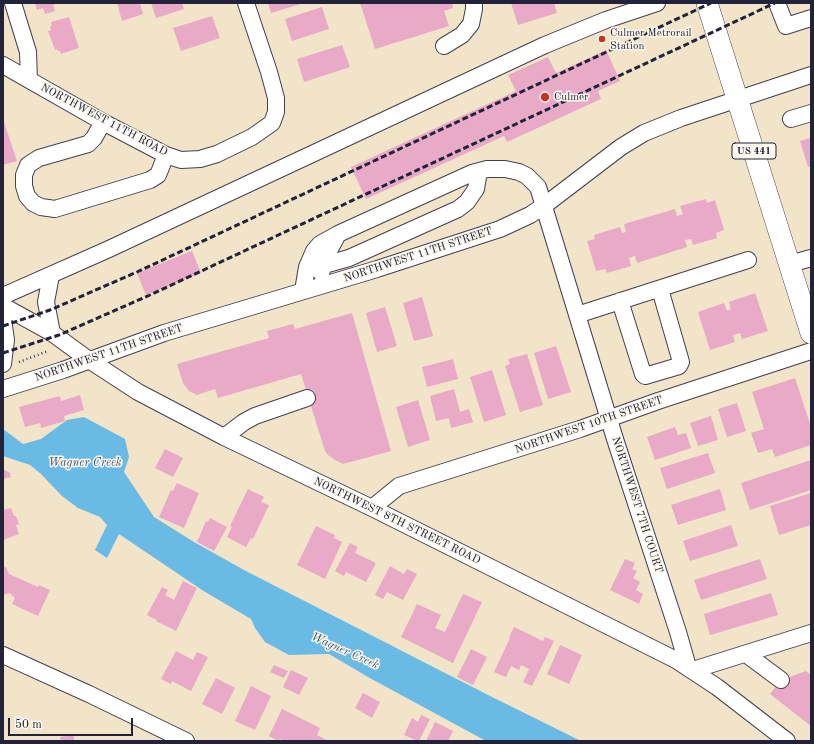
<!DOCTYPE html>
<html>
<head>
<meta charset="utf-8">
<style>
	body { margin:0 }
	#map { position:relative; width:814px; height:744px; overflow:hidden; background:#f2e4c8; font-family:"Old Standard TT",serif }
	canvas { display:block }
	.frame { position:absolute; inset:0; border:4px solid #22223b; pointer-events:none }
	.scale { position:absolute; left:8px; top:718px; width:125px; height:18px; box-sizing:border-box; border:2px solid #22223b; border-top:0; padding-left:5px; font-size:12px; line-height:14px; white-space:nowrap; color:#22223b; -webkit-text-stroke:3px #fbf7ec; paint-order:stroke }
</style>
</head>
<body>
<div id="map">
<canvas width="814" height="744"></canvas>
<div class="frame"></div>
<div class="scale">50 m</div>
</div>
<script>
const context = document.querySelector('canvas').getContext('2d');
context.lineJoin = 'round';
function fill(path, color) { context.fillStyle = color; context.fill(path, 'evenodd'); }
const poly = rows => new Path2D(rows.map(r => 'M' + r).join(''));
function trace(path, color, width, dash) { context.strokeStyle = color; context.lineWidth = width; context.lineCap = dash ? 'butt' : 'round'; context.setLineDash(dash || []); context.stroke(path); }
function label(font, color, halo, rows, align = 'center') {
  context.font = font + ' "Old Standard TT",serif'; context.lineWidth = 3; context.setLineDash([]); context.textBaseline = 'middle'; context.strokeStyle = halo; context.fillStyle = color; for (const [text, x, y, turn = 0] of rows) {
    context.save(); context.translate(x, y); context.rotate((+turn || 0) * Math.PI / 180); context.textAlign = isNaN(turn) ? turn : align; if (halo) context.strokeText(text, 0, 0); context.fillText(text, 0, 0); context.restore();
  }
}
fill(poly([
	[84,417,125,439,129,457,124,472,154,517,194,542,244,570,490,696,581,741,486,741,368,677,329,654,289,655,265,642,255,628,251,619,202,590,119,534,107,558,95,550,107,525,100,517,78,508,62,496,41,474,30,465,3,456,3,429,23,444,41,439,67,420]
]), '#69bae4');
fill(poly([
	[35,3,59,3,53,5,55,11,45,14,43,8,37,10],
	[117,3,140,3,143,14,122,21],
	[151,3,182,3,184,9,156,18],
	[268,3,304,3,271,13],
	[360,3,452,3,453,8,444,11,449,26,375,49],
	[511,3,554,3,557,13,518,25],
	[322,7,329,29,292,41,285,19],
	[212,16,220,38,181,51,173,28],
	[69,17,79,48,61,54,60,51,58,51,57,49,55,50,48,31,51,30,50,26,52,26,51,22],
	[342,45,350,67,304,82,297,59],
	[606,50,620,81,598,91,601,99,507,142,504,136,366,199,351,167,516,91,508,75,548,57,556,73],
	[3,119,17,161,3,165],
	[811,138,811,166,808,167,800,141],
	[706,199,707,203,715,200,724,230,716,233,717,238,693,245,691,239,685,240,687,247,637,263,635,256,629,258,631,266,607,273,605,269,596,271,587,241,595,239,594,235,620,227,622,233,626,232,624,224,675,209,677,216,683,214,680,206],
	[192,251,201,273,146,295,137,273],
	[755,293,768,331,742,339,740,333,733,335,735,342,710,350,698,312,724,303,727,311,731,309,729,302],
	[422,297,433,336,414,341,403,303],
	[385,307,397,346,377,352,366,313],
	[352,313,391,451,343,464,335,460,328,455,325,451,301,374,218,398,215,389,197,395,189,391,183,383,177,364,269,338,267,331,293,324,295,329],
	[556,346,571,392,548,399,534,353],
	[527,354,543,405,520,412,505,366,510,364,508,359],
	[453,359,458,379,427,387,422,367],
	[492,370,506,415,484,422,470,377],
	[795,378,811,427,811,445,775,457,772,449,758,453,751,433,764,429,752,392],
	[454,389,460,412,469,409,473,422,451,428,449,418,436,421,430,396],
	[80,395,84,410,64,416,65,421,41,428,40,423,25,427,19,407,60,396,61,401],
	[418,400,430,440,408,447,396,407],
	[737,403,746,431,727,437,718,409],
	[711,416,718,440,698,446,690,423],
	[675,427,678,435,686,433,691,448,655,460,647,437],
	[165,449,183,458,173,477,155,468],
	[708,453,715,473,667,489,660,468],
	[811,460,811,490,750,510,741,483],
	[3,469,10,473,11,477,3,479],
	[177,483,199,493,184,528,159,517,171,490,173,491],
	[248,489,264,497,261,502,269,505,253,539,251,538,246,547,227,537,232,527,230,526],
	[720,489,726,510,678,525,671,505],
	[811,493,811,525,779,535,770,506],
	[11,508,14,516,16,516,19,524,16,525,19,534,3,540,3,510],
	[210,518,227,527,214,551,197,542,206,521,208,522],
	[731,525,738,546,690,561,683,541],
	[316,526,335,535,334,538,342,542,325,579,297,565],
	[350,543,358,547,355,553,376,563,366,582,346,572,344,576,335,571],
	[625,559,635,563,632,569,637,571,633,578,640,582,636,590,643,594,639,604,610,590],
	[760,559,767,579,701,600,694,580],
	[390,566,404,574,407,569,417,574,403,600,387,592,383,599,375,595],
	[6,567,9,574,38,587,39,585,50,590,38,616,12,604,15,598,10,593,3,595,3,568],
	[183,581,197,588,176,631,156,621,157,620,147,615,162,587,168,590,165,595,174,600],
	[771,593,778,615,710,635,704,614],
	[463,594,482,602,453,663,401,637,417,604,441,615,435,628,445,632],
	[514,627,543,641,545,637,554,641,532,686,523,682,529,669,521,665,519,670,511,666,506,677,494,672,510,638,509,637],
	[560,645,582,655,569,684,547,674],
	[471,649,487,657,473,685,457,677],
	[176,651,193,660,197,652,208,657,191,691,172,681,171,684,161,679],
	[274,665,288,671,284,678,270,672],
	[291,670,308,678,299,695,283,687],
	[806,671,811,675,811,726,770,694,781,680],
	[216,678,235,688,222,714,202,704],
	[251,686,271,696,255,730,235,721],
	[363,693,380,702,372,718,355,708],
	[282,709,320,728,317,735,328,741,284,741,280,739,278,741,269,736],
	[421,715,430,719,419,741,418,741,404,735,412,718,418,722],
	[435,722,453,731,448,741,426,741],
	[74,735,74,741,61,741,60,737]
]), '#e9aac7');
const minor = poly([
	[13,3,28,52,29,80],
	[777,3,786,26,811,18],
	[444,46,462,35,471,24,474,9,474,3],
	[3,65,103,122,166,155,181,160,200,159,217,154,252,137,272,123,276,112,276,98,269,72,246,3],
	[791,119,811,113],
	[103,122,94,138,88,144,39,158,28,165,24,175,24,186,27,196,33,203,41,207,55,209,150,180,158,175,166,155],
	[790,264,811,258],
	[324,265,330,249,338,234,472,173,487,169,505,169,519,172,527,176,538,187,615,439,678,632,688,667],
	[321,273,324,265,349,258,458,209,467,202,476,189,479,171],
	[51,275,46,302,52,333],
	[303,291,307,267,314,251,320,244,338,234],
	[3,296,109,249,545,45,606,20,657,3],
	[620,301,643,374,645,376,679,366,681,362,660,289],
	[3,306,52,333,89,360,138,392,224,437,372,508,676,660,717,687,787,741],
	[577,315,748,260],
	[3,319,6,340,3,364],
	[3,389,63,370,164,333,377,269,500,229,530,215,545,205,621,147,644,133,681,118,811,75],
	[224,437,244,422,255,416,307,398],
	[372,508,399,486,580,429,658,401,811,351],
	[746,654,781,680],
	[3,655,89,694,186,741],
	[693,670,811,633]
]);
const major = poly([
	[707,3,811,333]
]);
trace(minor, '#413f50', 18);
trace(major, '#413f50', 22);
trace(poly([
	[19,362,48,351]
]), '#413f50', 2.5, [1, 3]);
trace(minor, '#fff', 16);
trace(major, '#fff', 21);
trace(poly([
	[3,326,50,310,137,272,711,3],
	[3,353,59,335,150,295,775,3]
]), '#22223b', 3, [6, 3]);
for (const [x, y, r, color] of [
	[602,39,4,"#c8321e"],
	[545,97,5,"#c8321e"]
]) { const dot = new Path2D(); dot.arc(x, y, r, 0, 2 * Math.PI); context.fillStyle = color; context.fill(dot); trace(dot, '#fbf7ec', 1.5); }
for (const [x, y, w] of [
	[754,151,44]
]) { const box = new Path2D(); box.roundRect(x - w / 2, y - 8, w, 16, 3); context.fillStyle = '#fbf7ec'; context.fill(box); trace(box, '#22223b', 1); }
label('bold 10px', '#22223b', null, [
	["US 441",754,151]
]);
label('11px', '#22223b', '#fbf7ec', [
	["Culmer Metrorail",610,33],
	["Station",610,46],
	["Culmer",554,97]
], 'left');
label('11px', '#22223b', '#fbf7ec', [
	["NORTHWEST 11TH ROAD",104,120,28],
	["NORTHWEST 11TH STREET",418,255,-18],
	["NORTHWEST 11TH STREET",109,353,-19],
	["NORTHWEST 10TH STREET",589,425,-19],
	["NORTHWEST 7TH COURT",637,505,72],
	["NORTHWEST 8TH STREET ROAD",397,521,26]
]);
label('italic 12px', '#3b5776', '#fbf7ec', [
	["Wagner Creek",85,463],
	["Wagner Creek",345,651,24]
]);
</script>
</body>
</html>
